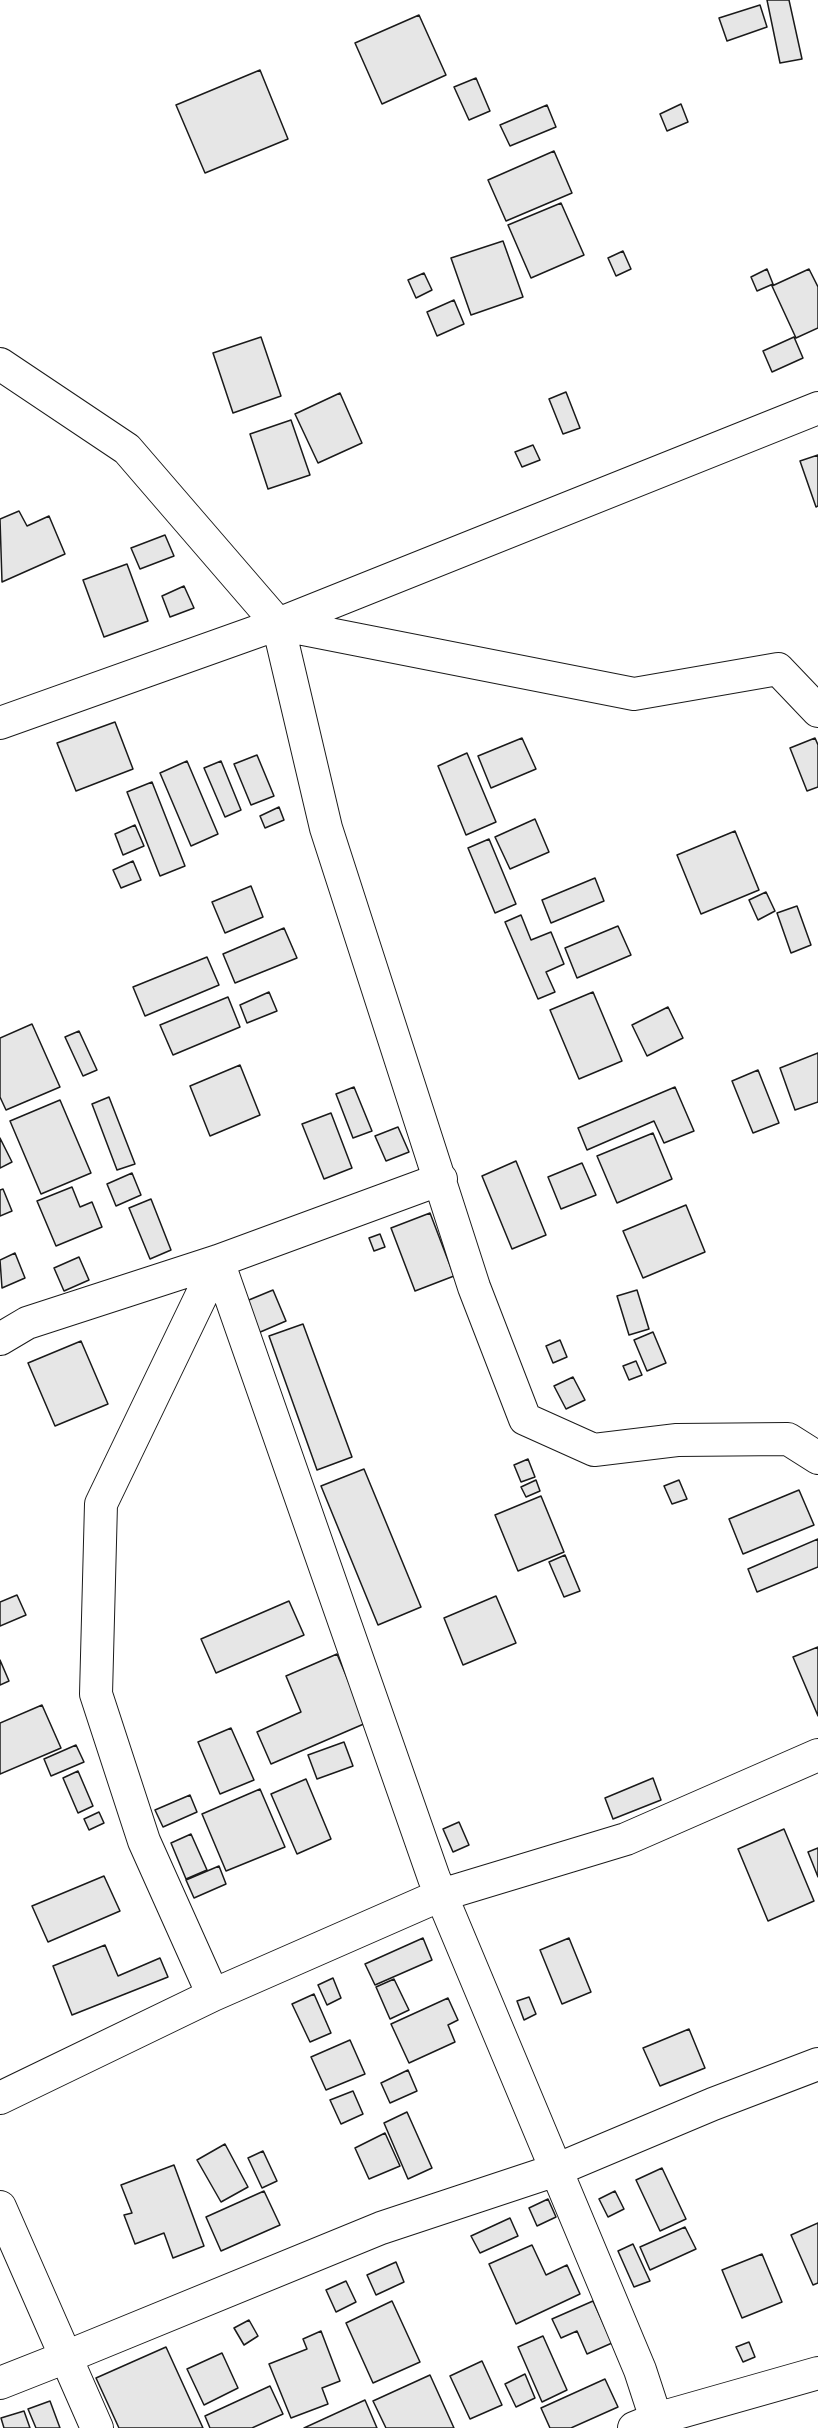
<!DOCTYPE html>
<html>
<head>
<meta charset="utf-8">
<style>
	body { margin:0 }
	canvas { display:block; background:#fff }
</style>
</head>
<body>
<canvas width="818" height="2428"></canvas>
<script>
const context = document.querySelector('canvas').getContext('2d');
context.lineJoin = 'round';
function fill(path, color) { context.fillStyle = color; context.fill(path, 'evenodd'); }
const poly = rows => new Path2D(rows.map(r => 'M' + r).join(''));
function trace(path, color, width, dash) { context.strokeStyle = color; context.lineWidth = width; context.lineCap = dash ? 'butt' : 'round'; context.setLineDash(dash || []); context.stroke(path); }
const building = poly([
	[767,0,789,0,802,59,780,63,767,0],
	[760,5,767,27,727,41,719,18,760,5],
	[419,15,446,75,382,104,355,43,419,15],
	[260,70,288,139,205,173,176,105,260,70],
	[476,78,490,111,469,120,454,87,476,78],
	[681,104,688,122,667,131,660,114,681,104],
	[547,105,556,127,510,146,500,125,547,105],
	[554,151,572,193,506,221,488,180,554,151],
	[561,203,584,255,531,278,508,225,561,203],
	[503,241,523,297,471,315,451,258,503,241],
	[623,251,631,269,616,276,608,258,623,251],
	[767,269,773,284,757,291,751,277,767,269],
	[809,269,818,287,818,328,796,338,772,286,809,269],
	[424,273,432,290,416,298,408,280,424,273],
	[454,300,464,324,437,336,427,312,454,300],
	[261,337,281,396,233,413,213,353,261,337],
	[794,337,803,358,772,372,763,351,794,337],
	[566,392,580,428,563,434,549,399,566,392],
	[340,393,362,443,318,463,295,414,340,393],
	[291,420,310,475,268,489,250,434,291,420],
	[533,445,540,460,522,467,515,452,533,445],
	[818,455,818,506,816,507,800,461,818,455],
	[19,511,27,526,49,516,65,554,2,582,0,519,19,511],
	[165,535,174,556,140,569,131,548,165,535],
	[127,564,148,621,104,637,83,580,127,564],
	[184,586,194,608,170,617,162,596,184,586],
	[115,722,133,769,76,791,57,743,115,722],
	[522,738,536,769,491,788,478,756,522,738],
	[815,738,818,745,818,787,807,791,790,748,815,738],
	[467,753,496,822,466,835,438,766,467,753],
	[257,755,274,796,251,805,234,764,257,755],
	[187,761,218,834,191,846,160,773,187,761],
	[221,761,241,810,225,817,204,768,221,761],
	[152,782,185,866,160,876,127,792,152,782],
	[279,807,284,820,265,828,260,816,279,807],
	[535,819,549,852,510,869,495,837,535,819],
	[135,825,144,846,123,855,115,834,135,825],
	[735,831,759,890,701,914,677,855,735,831],
	[489,839,516,904,495,913,468,848,489,839],
	[133,861,141,880,121,888,113,870,133,861],
	[595,878,604,901,551,923,542,900,595,878],
	[251,886,263,917,225,933,212,902,251,886],
	[766,892,775,911,758,920,749,900,766,892],
	[797,906,811,945,791,953,777,913,797,906],
	[521,915,531,940,551,932,564,964,546,972,555,992,538,999,505,922,521,915],
	[618,926,631,955,577,978,565,948,618,926],
	[284,928,297,958,235,983,223,954,284,928],
	[207,957,219,985,145,1016,133,987,207,957],
	[269,992,277,1011,247,1023,240,1005,269,992],
	[593,992,622,1061,579,1079,550,1010,593,992],
	[228,997,240,1027,173,1055,160,1025,228,997],
	[668,1007,683,1038,647,1056,632,1025,668,1007],
	[32,1024,60,1087,6,1110,0,1097,0,1038,32,1024],
	[79,1031,97,1070,83,1076,65,1037,79,1031],
	[818,1053,818,1102,795,1110,780,1068,818,1053],
	[240,1065,260,1115,210,1136,190,1086,240,1065],
	[758,1070,779,1123,753,1133,732,1081,758,1070],
	[354,1087,372,1131,353,1138,336,1094,354,1087],
	[675,1087,694,1131,664,1143,654,1121,587,1150,578,1128,675,1087],
	[109,1097,135,1164,117,1170,92,1104,109,1097],
	[60,1100,91,1173,41,1194,10,1121,60,1100],
	[331,1113,352,1168,324,1179,302,1124,331,1113],
	[398,1127,409,1152,386,1161,375,1136,398,1127],
	[653,1133,672,1179,617,1203,597,1156,653,1133],
	[0,1138,12,1162,0,1168,0,1138],
	[516,1161,546,1235,512,1249,482,1176,516,1161],
	[582,1163,596,1195,561,1209,548,1177,582,1163],
	[132,1173,141,1195,116,1206,107,1184,132,1173],
	[72,1187,80,1207,92,1202,102,1227,56,1246,37,1201,72,1187],
	[3,1189,12,1211,0,1216,0,1190,3,1189],
	[151,1199,171,1250,150,1259,129,1208,151,1199],
	[686,1205,705,1252,643,1278,623,1231,686,1205],
	[430,1213,454,1276,415,1291,391,1228,430,1213],
	[380,1234,385,1247,374,1251,369,1238,380,1234],
	[15,1253,25,1278,2,1288,0,1260,15,1253],
	[79,1257,89,1280,64,1291,54,1268,79,1257],
	[273,1290,286,1321,258,1333,244,1302,273,1290],
	[637,1290,649,1329,629,1335,617,1296,637,1290],
	[303,1324,352,1457,317,1470,269,1336,303,1324],
	[653,1332,666,1363,647,1371,634,1340,653,1332],
	[560,1340,567,1357,553,1363,546,1346,560,1340],
	[81,1341,108,1404,55,1426,28,1363,81,1341],
	[636,1361,642,1375,629,1380,623,1366,636,1361],
	[573,1377,585,1400,566,1409,554,1386,573,1377],
	[528,1459,535,1477,521,1482,514,1465,528,1459],
	[364,1469,421,1607,378,1625,321,1486,364,1469],
	[536,1480,540,1491,526,1497,521,1487,536,1480],
	[679,1480,687,1499,672,1504,664,1486,679,1480],
	[799,1490,814,1525,743,1554,729,1519,799,1490],
	[541,1496,564,1552,518,1571,495,1515,541,1496],
	[818,1539,818,1567,757,1592,748,1569,818,1539],
	[565,1555,580,1591,564,1597,549,1562,565,1555],
	[17,1595,26,1615,0,1626,0,1602,17,1595],
	[496,1596,516,1643,463,1665,444,1618,496,1596],
	[289,1601,304,1635,216,1673,201,1639,289,1601],
	[818,1647,818,1716,793,1657,818,1647],
	[337,1654,366,1723,271,1764,257,1732,301,1712,286,1676,337,1654],
	[0,1660,9,1681,0,1685,0,1660],
	[42,1705,61,1748,0,1774,0,1723,42,1705],
	[231,1728,254,1780,220,1794,198,1742,231,1728],
	[344,1742,353,1766,317,1779,308,1755,344,1742],
	[76,1745,84,1762,51,1776,44,1759,76,1745],
	[78,1771,93,1806,78,1813,63,1778,78,1771],
	[653,1778,661,1800,613,1819,605,1798,653,1778],
	[306,1779,331,1839,297,1854,271,1794,306,1779],
	[260,1789,285,1847,226,1871,202,1814,260,1789],
	[190,1795,197,1812,163,1827,155,1810,190,1795],
	[99,1812,104,1823,89,1830,84,1819,99,1812],
	[459,1822,469,1845,453,1852,443,1829,459,1822],
	[784,1829,814,1901,768,1921,738,1849,784,1829],
	[191,1834,207,1870,186,1879,171,1843,191,1834],
	[818,1848,818,1877,808,1852,818,1848],
	[219,1866,226,1884,194,1898,186,1880,219,1866],
	[104,1876,120,1911,48,1942,32,1906,104,1876],
	[423,1938,432,1960,375,1985,365,1964,423,1938],
	[569,1938,591,1992,562,2004,540,1950,569,1938],
	[105,1945,118,1976,160,1958,168,1977,72,2015,53,1966,105,1945],
	[333,1978,341,1998,327,2005,318,1985,333,1978],
	[394,1979,409,2010,390,2019,376,1987,394,1979],
	[314,1994,331,2033,310,2042,292,2004,314,1994],
	[529,1997,536,2014,524,2020,517,2001,529,1997],
	[448,1998,458,2020,448,2025,455,2042,409,2063,391,2024,448,1998],
	[689,2029,705,2068,660,2086,643,2048,689,2029],
	[350,2040,365,2074,326,2090,311,2057,350,2040],
	[408,2070,417,2091,390,2103,381,2083,408,2070],
	[353,2091,363,2114,341,2124,330,2100,353,2091],
	[407,2112,432,2168,408,2179,384,2123,407,2112],
	[385,2133,400,2166,369,2179,355,2148,385,2133],
	[225,2144,248,2187,221,2202,197,2160,225,2144],
	[263,2151,277,2181,262,2188,248,2158,263,2151],
	[174,2165,204,2246,173,2258,164,2233,135,2244,124,2215,132,2213,121,2185,174,2165],
	[662,2168,686,2219,660,2231,636,2180,662,2168],
	[264,2191,280,2225,221,2251,206,2217,264,2191],
	[615,2191,624,2209,608,2217,599,2199,615,2191],
	[548,2199,556,2217,537,2226,529,2208,548,2199],
	[510,2218,518,2236,480,2253,471,2236,510,2218],
	[818,2223,818,2283,813,2285,791,2235,818,2223],
	[685,2227,696,2249,650,2270,640,2247,685,2227],
	[633,2244,650,2281,634,2287,618,2251,633,2244],
	[532,2245,546,2275,567,2265,580,2294,516,2324,489,2264,532,2245],
	[762,2254,782,2302,742,2318,722,2270,762,2254],
	[396,2262,404,2282,376,2295,367,2275,396,2262],
	[346,2281,356,2302,336,2312,326,2290,346,2281],
	[392,2301,420,2362,373,2383,346,2323,392,2301],
	[593,2301,612,2343,587,2354,577,2331,561,2338,552,2319,593,2301],
	[249,2320,258,2336,244,2345,234,2328,249,2320],
	[321,2331,340,2381,322,2388,328,2404,291,2418,269,2364,307,2349,303,2339,321,2331],
	[543,2336,567,2390,542,2402,518,2347,543,2336],
	[749,2342,755,2357,743,2362,736,2347,749,2342],
	[166,2347,203,2428,119,2428,96,2378,166,2347],
	[222,2353,238,2388,204,2405,187,2369,222,2353],
	[482,2361,502,2405,470,2419,450,2376,482,2361],
	[525,2374,535,2398,516,2407,505,2384,525,2374],
	[430,2375,454,2428,386,2428,373,2401,430,2375],
	[605,2379,618,2407,571,2428,550,2428,541,2408,605,2379],
	[270,2386,283,2414,252,2428,210,2428,205,2416,270,2386],
	[365,2400,377,2428,304,2428,365,2400],
	[50,2401,60,2428,36,2428,28,2409,50,2401],
	[24,2411,30,2428,4,2428,1,2418,24,2411]
]);
fill(building, '#e6e6e6');
trace(building, '#1a1a1a', 1.5);
const street = poly([
	[0,364,127,449,278,624,634,694,778,669,818,711],
	[278,624,326,828,474,1287,525,1419,594,1450,677,1440,788,1439,818,1458],
	[0,723,278,624,818,408],
	[218,1261,434,1878,640,2370,659,2428],
	[0,1339,27,1323,218,1261,441,1179],
	[213,1995,144,1841,96,1694,101,1504,218,1261],
	[0,2098,213,1995,441,1895,626,1839,818,1755],
	[0,2207,97,2428],
	[0,2383,66,2357,381,2228,556,2170,713,2104,818,2064],
	[634,2428,656,2419,818,2373]
]);
trace(street, '#1a1a1a', 34);
trace(street, '#fff', 32);
</script>
</body>
</html>
